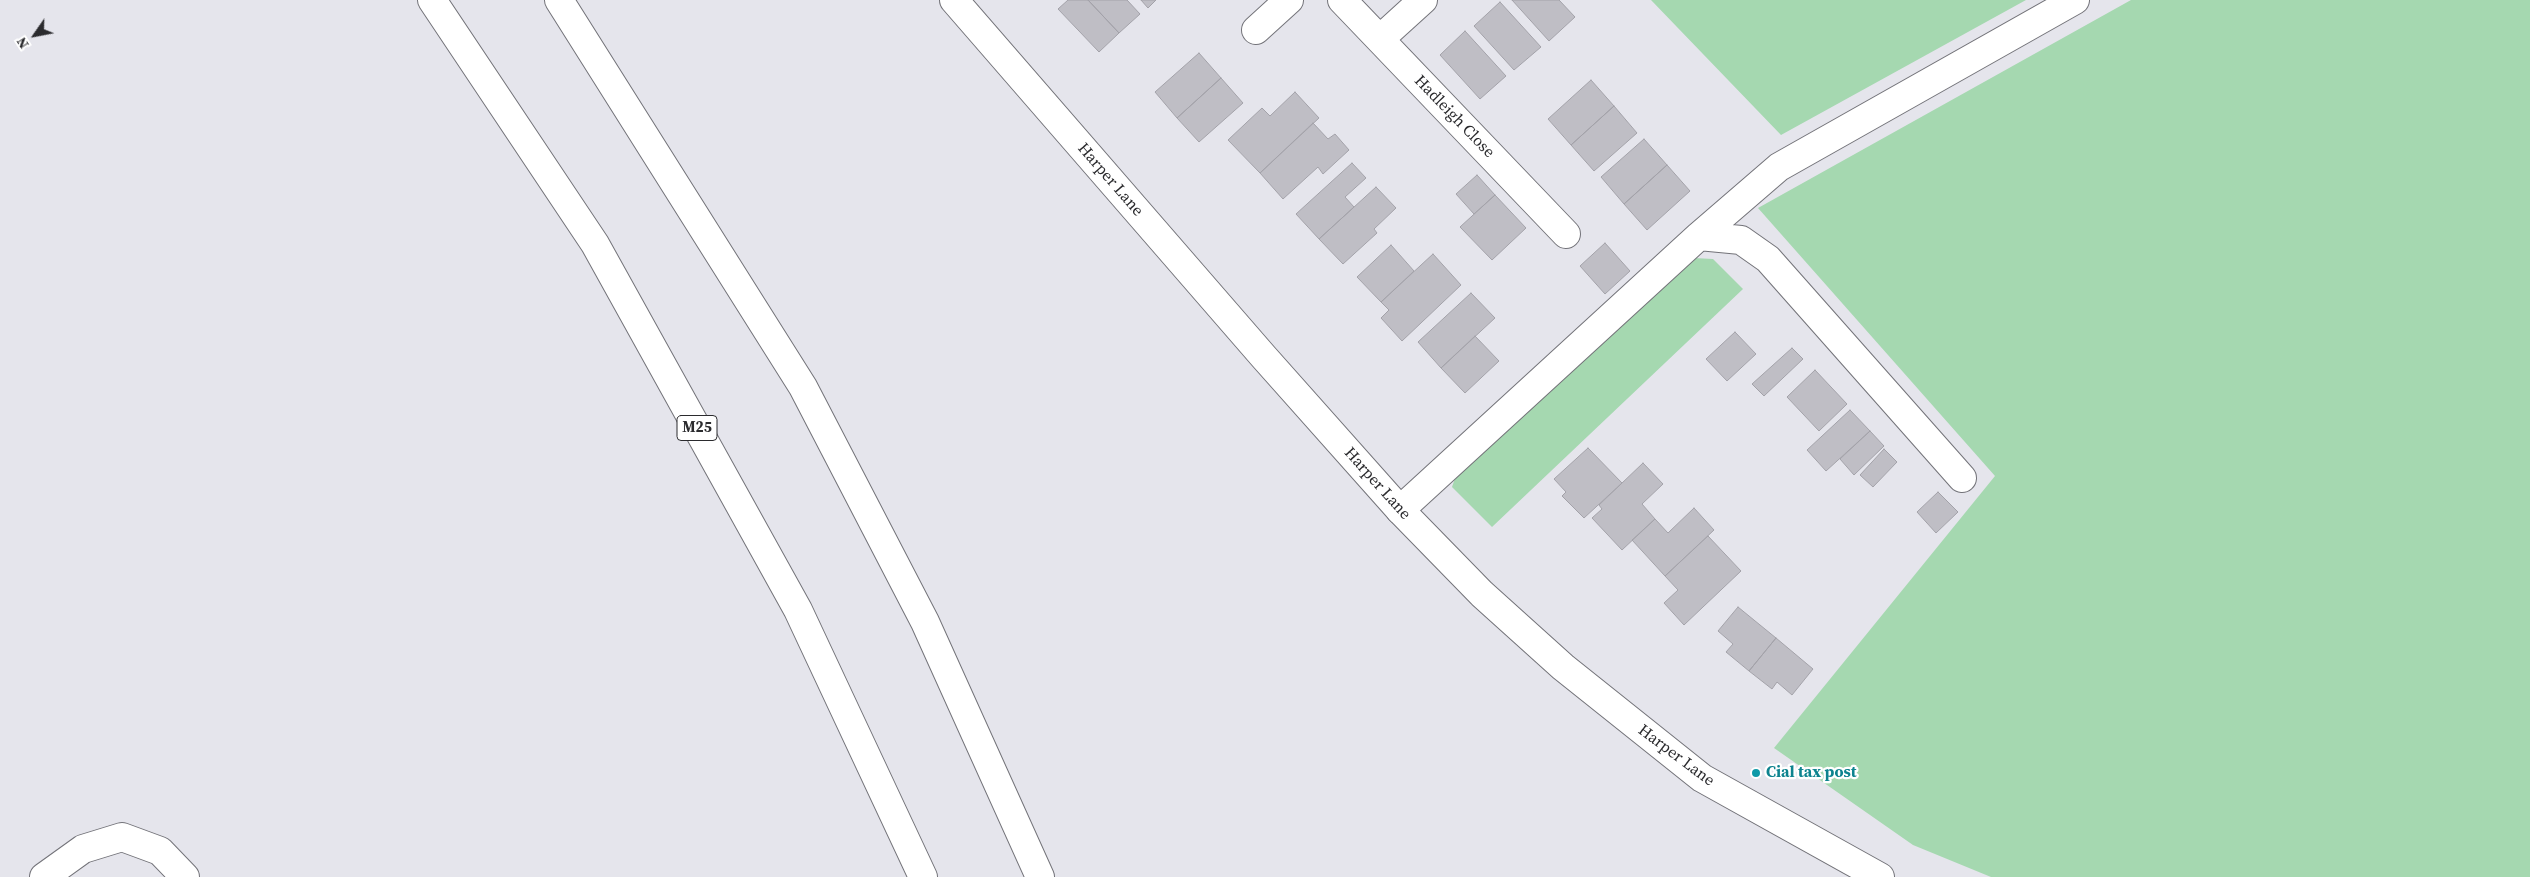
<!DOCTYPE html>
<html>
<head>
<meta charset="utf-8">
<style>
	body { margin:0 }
	#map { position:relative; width:2530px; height:877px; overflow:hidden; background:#e5e5ec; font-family:"Source Serif 4",serif }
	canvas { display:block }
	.north { position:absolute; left:10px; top:10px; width:50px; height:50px; -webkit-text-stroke:4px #fff; paint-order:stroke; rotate:237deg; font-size:14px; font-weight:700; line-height:20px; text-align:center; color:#2b2b2e }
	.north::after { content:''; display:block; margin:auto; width:18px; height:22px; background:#2b2b2e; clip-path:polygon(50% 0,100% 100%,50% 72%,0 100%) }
</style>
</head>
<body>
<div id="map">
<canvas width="2530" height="877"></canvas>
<div class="north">N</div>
</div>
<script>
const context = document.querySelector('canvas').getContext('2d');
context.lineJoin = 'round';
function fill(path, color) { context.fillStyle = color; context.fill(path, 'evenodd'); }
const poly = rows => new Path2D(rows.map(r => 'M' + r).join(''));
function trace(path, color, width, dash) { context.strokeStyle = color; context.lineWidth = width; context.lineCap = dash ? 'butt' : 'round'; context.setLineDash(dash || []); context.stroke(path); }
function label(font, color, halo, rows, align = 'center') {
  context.font = font + ' "Source Serif 4",serif'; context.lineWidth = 4.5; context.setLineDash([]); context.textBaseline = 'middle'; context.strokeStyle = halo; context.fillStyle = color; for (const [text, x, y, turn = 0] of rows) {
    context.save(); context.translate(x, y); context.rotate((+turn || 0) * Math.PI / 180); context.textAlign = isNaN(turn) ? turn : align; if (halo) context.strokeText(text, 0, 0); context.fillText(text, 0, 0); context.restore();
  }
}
fill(poly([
	[1651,0,2026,0,1781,135],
	[2131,0,2530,0,2530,877,1991,877,1913,845,1774,748,1995,476,1758,208],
	[1694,258,1713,259,1743,289,1492,527,1452,487,1460,464]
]), '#a5d8b0');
const building = poly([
	[1068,0,1088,0,1119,33,1099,52,1058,9,1068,0],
	[1088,0,1127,0,1140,14,1119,33,1088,0],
	[1141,0,1156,0,1148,8,1141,0],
	[1512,0,1559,0,1575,17,1549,41,1512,0],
	[1500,2,1541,47,1514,70,1474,26,1500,2],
	[1465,31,1506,76,1480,99,1440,55,1465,31],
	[1199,53,1221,78,1177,118,1155,92,1199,53],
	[1221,78,1243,103,1199,142,1177,118,1221,78],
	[1591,80,1614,106,1571,145,1548,119,1591,80],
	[1295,92,1319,118,1260,173,1228,140,1262,108,1270,116,1295,92],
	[1614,106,1637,133,1594,171,1571,145,1614,106],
	[1313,123,1328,139,1335,134,1349,150,1323,174,1318,167,1283,199,1260,173,1313,123],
	[1644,139,1667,165,1624,204,1601,177,1644,139],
	[1352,163,1366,178,1345,197,1354,207,1319,239,1296,214,1352,163],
	[1667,165,1690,191,1647,230,1624,204,1667,165],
	[1477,175,1495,195,1474,214,1456,194,1477,175],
	[1376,187,1396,208,1374,229,1377,233,1343,264,1319,239,1376,187],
	[1495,195,1526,228,1492,260,1460,227,1495,195],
	[1605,243,1630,271,1605,294,1580,266,1605,243],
	[1391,245,1414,271,1381,302,1357,277,1391,245],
	[1433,254,1461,285,1402,341,1381,318,1389,310,1381,302,1433,254],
	[1471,293,1495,318,1441,368,1418,342,1471,293],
	[1735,332,1756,354,1727,381,1706,359,1735,332],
	[1475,336,1499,361,1465,393,1441,368,1475,336],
	[1792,348,1803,359,1764,396,1752,384,1792,348],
	[1815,370,1847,404,1819,431,1787,397,1815,370],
	[1850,410,1870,431,1826,471,1807,450,1850,410],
	[1870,431,1884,446,1854,475,1840,459,1870,431],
	[1588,448,1622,483,1584,518,1562,496,1566,492,1554,479,1588,448],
	[1884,449,1897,462,1873,487,1860,475,1884,449],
	[1643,463,1663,484,1642,504,1655,519,1622,550,1592,518,1602,509,1599,505,1643,463],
	[1938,492,1958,512,1936,533,1917,512,1938,492],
	[1694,508,1714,530,1665,576,1632,540,1655,519,1668,533,1694,508],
	[1708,536,1741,571,1684,625,1664,603,1678,590,1665,576,1708,536],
	[1738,607,1776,638,1749,671,1726,652,1733,644,1718,631,1738,607],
	[1776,638,1813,669,1792,695,1777,682,1772,689,1749,671,1776,638]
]);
fill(building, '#bfbec5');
trace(building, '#a3a2a9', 1);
const minor = poly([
	[1342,0,1566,234],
	[1256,30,1289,0],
	[1380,39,1423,0],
	[1699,236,1779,167,2075,0],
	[1400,510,1699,236,1741,240,1768,259,1962,478],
	[44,877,83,849,122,837,160,851,185,877]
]);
const major = poly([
	[954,0,1263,356,1400,510,1482,594,1563,667,1702,778,1880,877]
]);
const highway = poly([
	[432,0,595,244,798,610,923,877],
	[559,0,803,387,925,622,1040,877]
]);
trace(minor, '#737379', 30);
trace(major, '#737379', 30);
trace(highway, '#737379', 30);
trace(minor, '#fff', 28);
trace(major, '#fff', 28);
trace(highway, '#fff', 28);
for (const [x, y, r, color] of [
	[1756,773,5,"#0f9aa8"]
]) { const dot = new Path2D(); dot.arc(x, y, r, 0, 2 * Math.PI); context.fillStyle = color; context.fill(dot); trace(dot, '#fff', 2); }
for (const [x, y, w] of [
	[697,428,40]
]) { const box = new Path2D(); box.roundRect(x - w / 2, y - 12.5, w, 25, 4); context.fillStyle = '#fff'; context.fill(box); trace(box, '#2b2b2e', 1); }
label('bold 15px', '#2b2b2e', null, [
	["M25",697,428]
]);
label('16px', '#2b2b2e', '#fff', [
	["Hadleigh Close",1454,117,46],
	["Harper Lane",1110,180,49],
	["Harper Lane",1377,484,48],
	["Harper Lane",1676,756,37]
]);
label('bold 16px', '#0d838f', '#fff', [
	["Cial tax post",1766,773]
], 'left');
</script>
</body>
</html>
